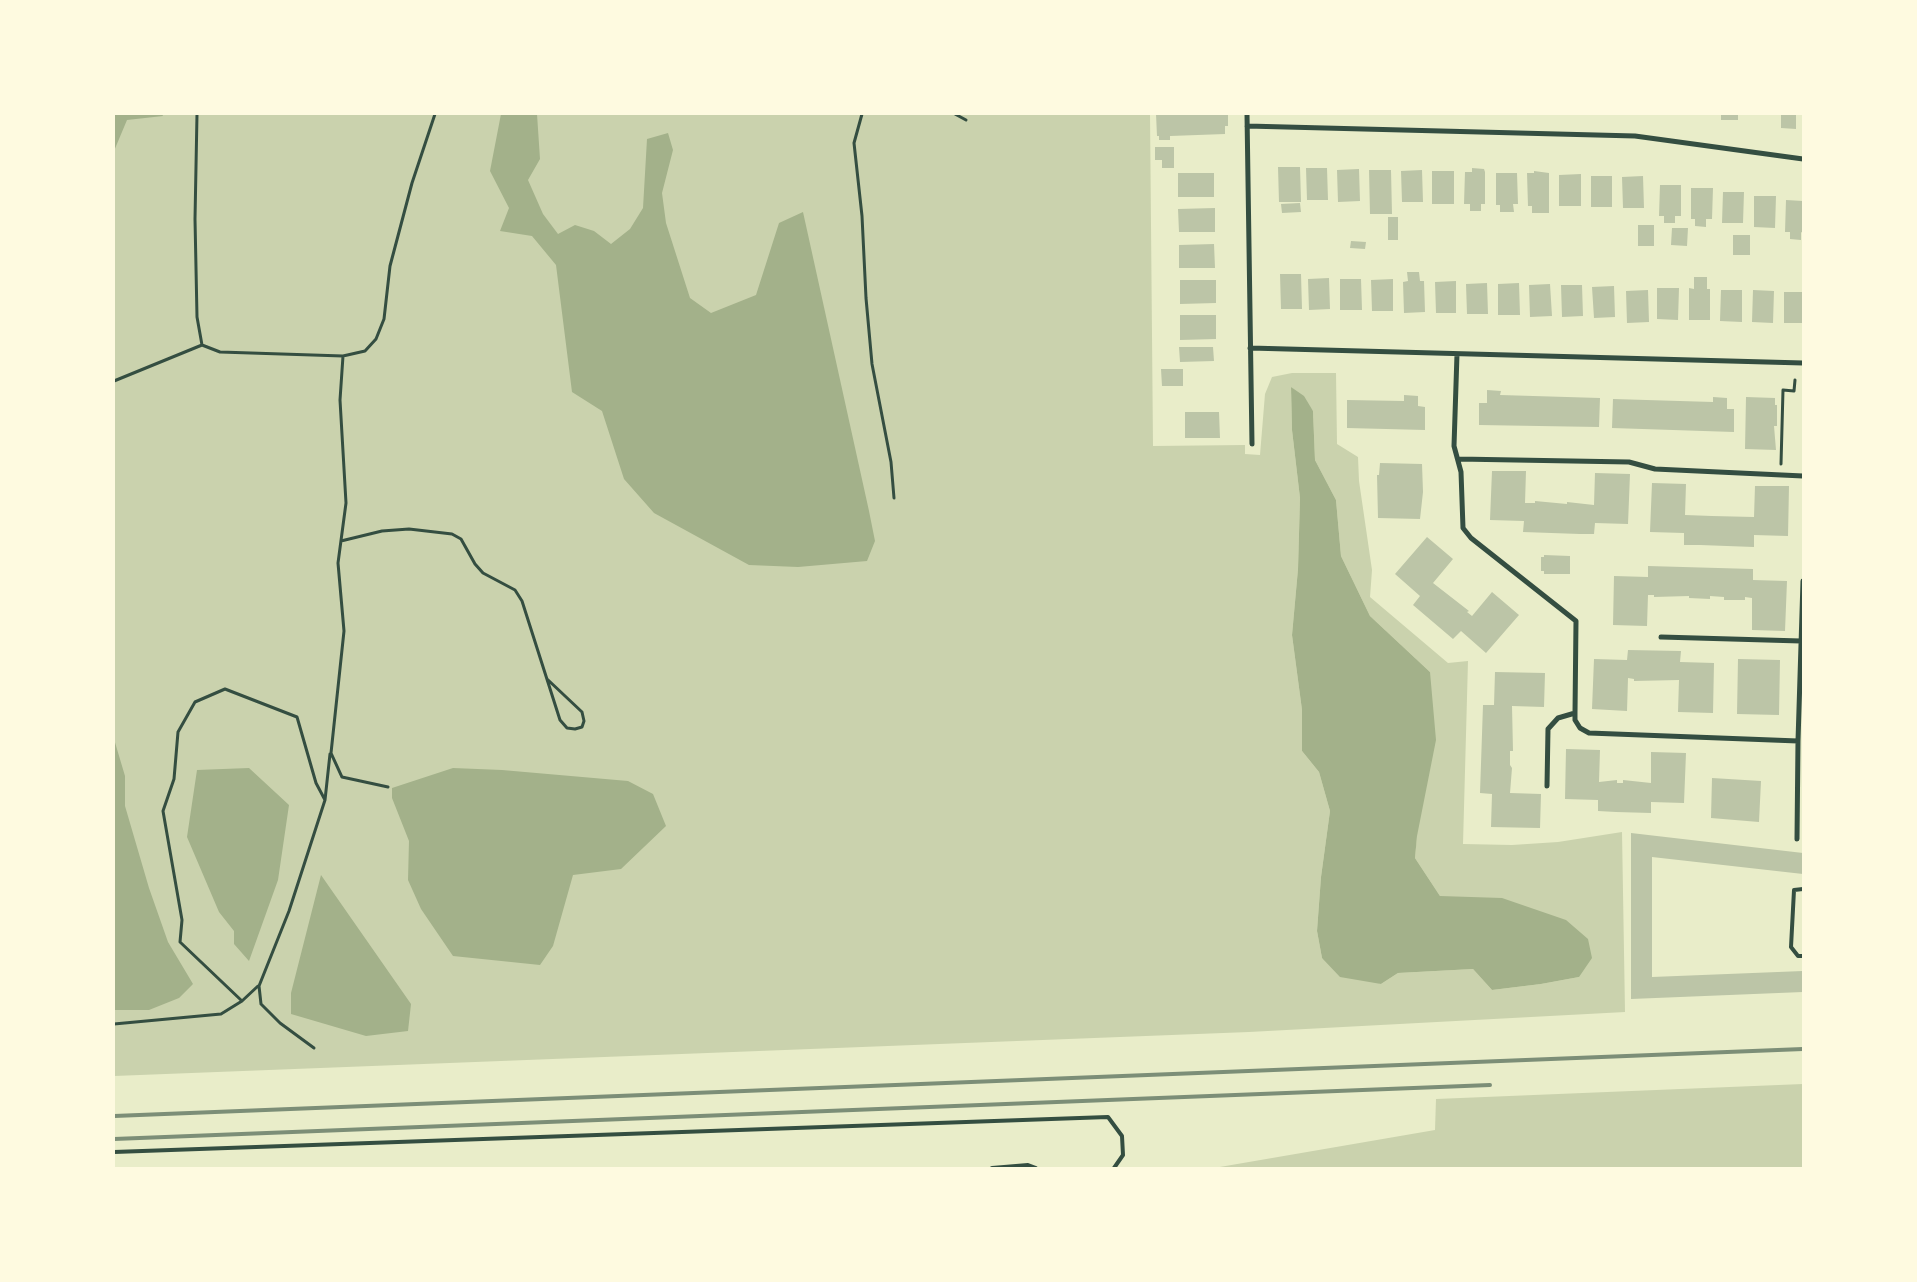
<!DOCTYPE html>
<html>
<head>
<meta charset="utf-8">
<style>
	body { margin:0 }
	#map { position:relative; width:1917px; height:1282px; overflow:hidden; background:#e9edc9; font-family:"Source Serif 4",serif }
	canvas { display:block }
	.frame { position:absolute; inset:0; border:115px solid #fefae0; pointer-events:none }
</style>
</head>
<body>
<div id="map">
<canvas width="1917" height="1282"></canvas>
<div class="frame"></div>
</div>
<script>
const context = document.querySelector('canvas').getContext('2d');
context.lineJoin = 'round';
function fill(path, color) { context.fillStyle = color; context.fill(path, 'evenodd'); }
const poly = rows => new Path2D(rows.map(r => 'M' + r).join(''));
function trace(path, color, width, dash) { context.strokeStyle = color; context.lineWidth = width; context.lineCap = dash ? 'butt' : 'round'; context.setLineDash(dash || []); context.stroke(path); }
fill(poly([
	[114,114,1150,114,1153,446,1245,445,1245,454,1260,455,1265,394,1272,377,1292,373,1336,373,1337,444,1358,457,1359,481,1372,570,1370,597,1448,663,1468,661,1463,844,1512,845,1558,842,1622,832,1625,1012,1249,1032,114,1076],
	[1291,387,1313,411,1315,460,1336,500,1341,556,1370,616,1430,672,1415,858,1440,896,1579,977,1541,984,1492,990,1473,969,1398,973,1381,984,1322,958,1317,931,1321,877,1330,811,1319,772,1302,751,1302,710,1292,635,1298,569,1300,498,1292,430],
	[1803,1084,1803,1168,1214,1168,1435,1130,1436,1099]
]), '#cad2ad');
fill(poly([
	[114,114,162,114,163,116,127,120,114,151],
	[501,114,537,114,540,159,528,180,543,214,558,234,575,225,594,231,611,244,630,229,643,208,647,139,668,133,673,150,662,193,666,223,690,298,711,313,756,295,779,223,803,212,869,511,875,541,867,561,798,567,749,565,654,513,624,479,602,411,572,392,556,265,532,236,500,231,509,208,490,171],
	[1291,387,1304,396,1313,411,1315,460,1336,500,1341,556,1370,616,1430,672,1436,740,1417,836,1415,858,1440,896,1502,898,1566,920,1588,939,1592,958,1579,977,1541,984,1492,990,1473,969,1398,973,1381,984,1340,977,1322,958,1317,931,1321,877,1330,811,1319,772,1302,751,1302,710,1292,635,1298,569,1300,498,1292,430],
	[114,739,125,776,125,806,149,888,168,942,193,984,179,998,149,1010,114,1010],
	[249,768,289,805,278,880,249,961,234,944,234,931,219,912,187,837,197,770],
	[453,768,502,770,628,781,653,794,666,826,621,869,573,875,553,946,540,965,453,956,421,909,408,880,409,841,392,798,392,788],
	[321,875,411,1004,408,1031,366,1036,291,1014,291,993]
]), '#a3b18a');
fill(poly([
	[1156,114,1224,114,1228,115,1228,126,1225,126,1225,134,1170,136,1170,140,1159,140,1159,136,1157,136],
	[1721,114,1738,114,1738,120,1721,120],
	[1781,114,1796,114,1796,129,1781,128],
	[1155,147,1174,147,1174,168,1162,168,1162,160,1155,160],
	[1278,167,1300,167,1301,202,1279,202],
	[1306,168,1327,168,1328,200,1307,200],
	[1472,168,1484,169,1485,172,1485,204,1481,204,1481,211,1470,211,1470,204,1464,204,1465,172,1472,172],
	[1359,169,1360,201,1338,202,1337,170],
	[1369,170,1391,170,1392,214,1370,214],
	[1422,170,1423,202,1402,202,1401,171],
	[1432,171,1454,171,1454,204,1432,204],
	[1534,171,1549,173,1549,213,1532,213,1532,206,1528,206,1527,173,1534,173],
	[1178,173,1214,173,1214,197,1178,197],
	[1496,173,1517,173,1518,204,1513,204,1514,212,1500,212,1500,205,1496,205],
	[1581,174,1581,206,1559,206,1559,175],
	[1591,176,1612,176,1612,207,1591,207],
	[1643,176,1644,208,1623,208,1622,177],
	[1660,185,1681,185,1681,216,1675,216,1675,223,1664,223,1664,216,1659,216],
	[1691,188,1713,188,1712,219,1706,219,1706,227,1695,226,1695,219,1691,219],
	[1723,192,1744,192,1743,223,1722,223],
	[1754,196,1776,196,1775,228,1754,227],
	[1786,200,1803,201,1803,233,1801,232,1801,240,1790,239,1790,232,1785,232],
	[1300,203,1301,212,1282,213,1281,204],
	[1215,208,1215,232,1179,232,1178,209],
	[1388,217,1398,217,1398,240,1388,240],
	[1638,225,1654,225,1654,246,1638,246],
	[1672,228,1688,228,1687,246,1671,245],
	[1733,235,1750,235,1750,255,1733,255],
	[1351,241,1366,242,1365,249,1350,248],
	[1214,244,1215,268,1179,268,1179,245],
	[1407,272,1419,272,1420,281,1424,281,1425,312,1404,313,1403,282,1408,281],
	[1280,274,1301,274,1302,309,1281,309],
	[1694,277,1707,277,1707,289,1710,289,1710,320,1689,320,1689,288,1694,289],
	[1329,278,1330,309,1309,310,1308,279],
	[1340,279,1361,279,1362,310,1340,310],
	[1393,279,1393,311,1372,311,1371,280],
	[1180,280,1216,280,1216,303,1180,304],
	[1456,281,1456,313,1436,313,1435,282],
	[1487,283,1488,314,1467,314,1466,284],
	[1519,283,1520,315,1498,315,1498,284],
	[1550,284,1552,316,1530,317,1529,285],
	[1561,285,1582,285,1583,316,1562,317],
	[1614,286,1615,317,1594,318,1592,287],
	[1657,288,1679,288,1678,320,1657,319],
	[1648,290,1649,322,1627,323,1626,291],
	[1721,290,1742,290,1742,322,1720,321],
	[1753,290,1774,291,1773,323,1752,322],
	[1784,292,1803,292,1803,323,1784,323],
	[1180,315,1216,315,1216,339,1180,340],
	[1179,347,1213,347,1214,361,1180,362],
	[1161,369,1183,369,1183,386,1162,386],
	[1487,390,1501,391,1500,395,1600,398,1599,427,1479,425,1479,403,1487,403],
	[1404,395,1418,396,1418,406,1425,407,1425,430,1347,428,1347,400,1404,401],
	[1713,397,1727,398,1727,409,1734,409,1734,432,1612,428,1613,399,1713,402],
	[1746,397,1775,398,1775,405,1777,405,1777,426,1774,426,1776,450,1745,449],
	[1185,412,1219,412,1220,438,1185,438],
	[1380,463,1422,464,1423,492,1420,519,1378,518,1377,475,1379,475],
	[1492,471,1526,471,1525,503,1535,503,1535,501,1567,504,1567,502,1594,505,1595,473,1630,474,1628,524,1595,523,1594,534,1580,534,1523,532,1524,521,1490,520],
	[1652,483,1686,484,1685,515,1712,516,1754,517,1755,486,1789,486,1788,536,1754,535,1754,547,1700,545,1684,545,1684,533,1650,532],
	[1427,537,1453,559,1433,583,1469,611,1467,612,1472,616,1492,592,1519,615,1486,653,1461,631,1453,639,1413,605,1420,596,1395,574],
	[1544,555,1570,556,1570,574,1544,574,1544,571,1541,571,1541,557,1544,557],
	[1648,566,1753,569,1753,580,1787,581,1785,631,1752,630,1752,598,1745,597,1745,600,1724,600,1724,597,1710,596,1710,599,1689,598,1689,596,1654,597,1654,595,1648,595,1647,626,1613,625,1614,576,1648,577],
	[1628,650,1681,651,1680,662,1714,663,1713,713,1678,712,1679,680,1634,681,1634,679,1628,678,1627,711,1592,709,1594,659,1627,660],
	[1738,659,1780,660,1779,715,1737,714],
	[1495,672,1545,673,1544,707,1512,706,1513,751,1510,751,1510,765,1512,768,1510,793,1541,794,1540,828,1491,827,1492,794,1480,793,1483,705,1494,705],
	[1566,749,1600,750,1599,782,1617,780,1617,783,1623,783,1623,780,1651,783,1651,752,1686,753,1684,803,1651,802,1651,813,1616,812,1598,811,1598,800,1565,799],
	[1712,778,1761,781,1759,822,1711,818],
	[1631,833,1803,853,1803,874,1652,857,1652,977,1803,971,1803,992,1631,999]
]), '#bcc5a7');
trace(poly([
	[197,114,195,219,197,317,202,345,220,352,343,356,365,351,376,339,384,319,390,266,412,183,435,114],
	[862,114,854,143,862,216,866,298,872,364,891,462,894,498],
	[955,114,966,120],
	[343,356,340,400,346,503,338,563,344,631,331,753,342,777,388,787],
	[114,381,202,345],
	[1781,464,1783,390,1794,391,1795,380],
	[341,541,382,531,409,529,452,534,461,539,475,564,483,573,515,590,522,601,560,720,567,728,575,729,582,727,584,721,582,712,547,679],
	[242,1001,180,942,182,920,163,811,174,779,178,732,195,702,225,689,297,717,316,783,325,800],
	[114,1024,221,1014,242,1001,258,986],
	[314,1048,280,1023,261,1004,259,986,289,911,325,800,330,754]
]), '#344e41', 3);
trace(poly([
	[1803,889,1794,890,1791,947,1798,956,1803,956],
	[114,1152,1108,1117,1122,1136,1123,1155,1114,1168],
	[992,1168,1028,1165,1036,1168]
]), '#344e41', 4);
trace(poly([
	[1247,114,1252,444],
	[1247,126,1635,136,1803,159],
	[1250,348,1803,363],
	[1457,354,1454,446,1461,472,1463,528,1471,538,1576,621,1575,713,1575,720,1580,728,1589,733,1798,741,1803,581],
	[1458,459,1629,462,1655,469,1803,476],
	[1661,637,1801,641],
	[1547,786,1548,729,1558,718,1575,713],
	[1797,839,1798,741]
]), '#344e41', 5);
trace(poly([
	[114,1116,1803,1049],
	[114,1139,1490,1085]
]), '#7c8e77', 4);
</script>
</body>
</html>
